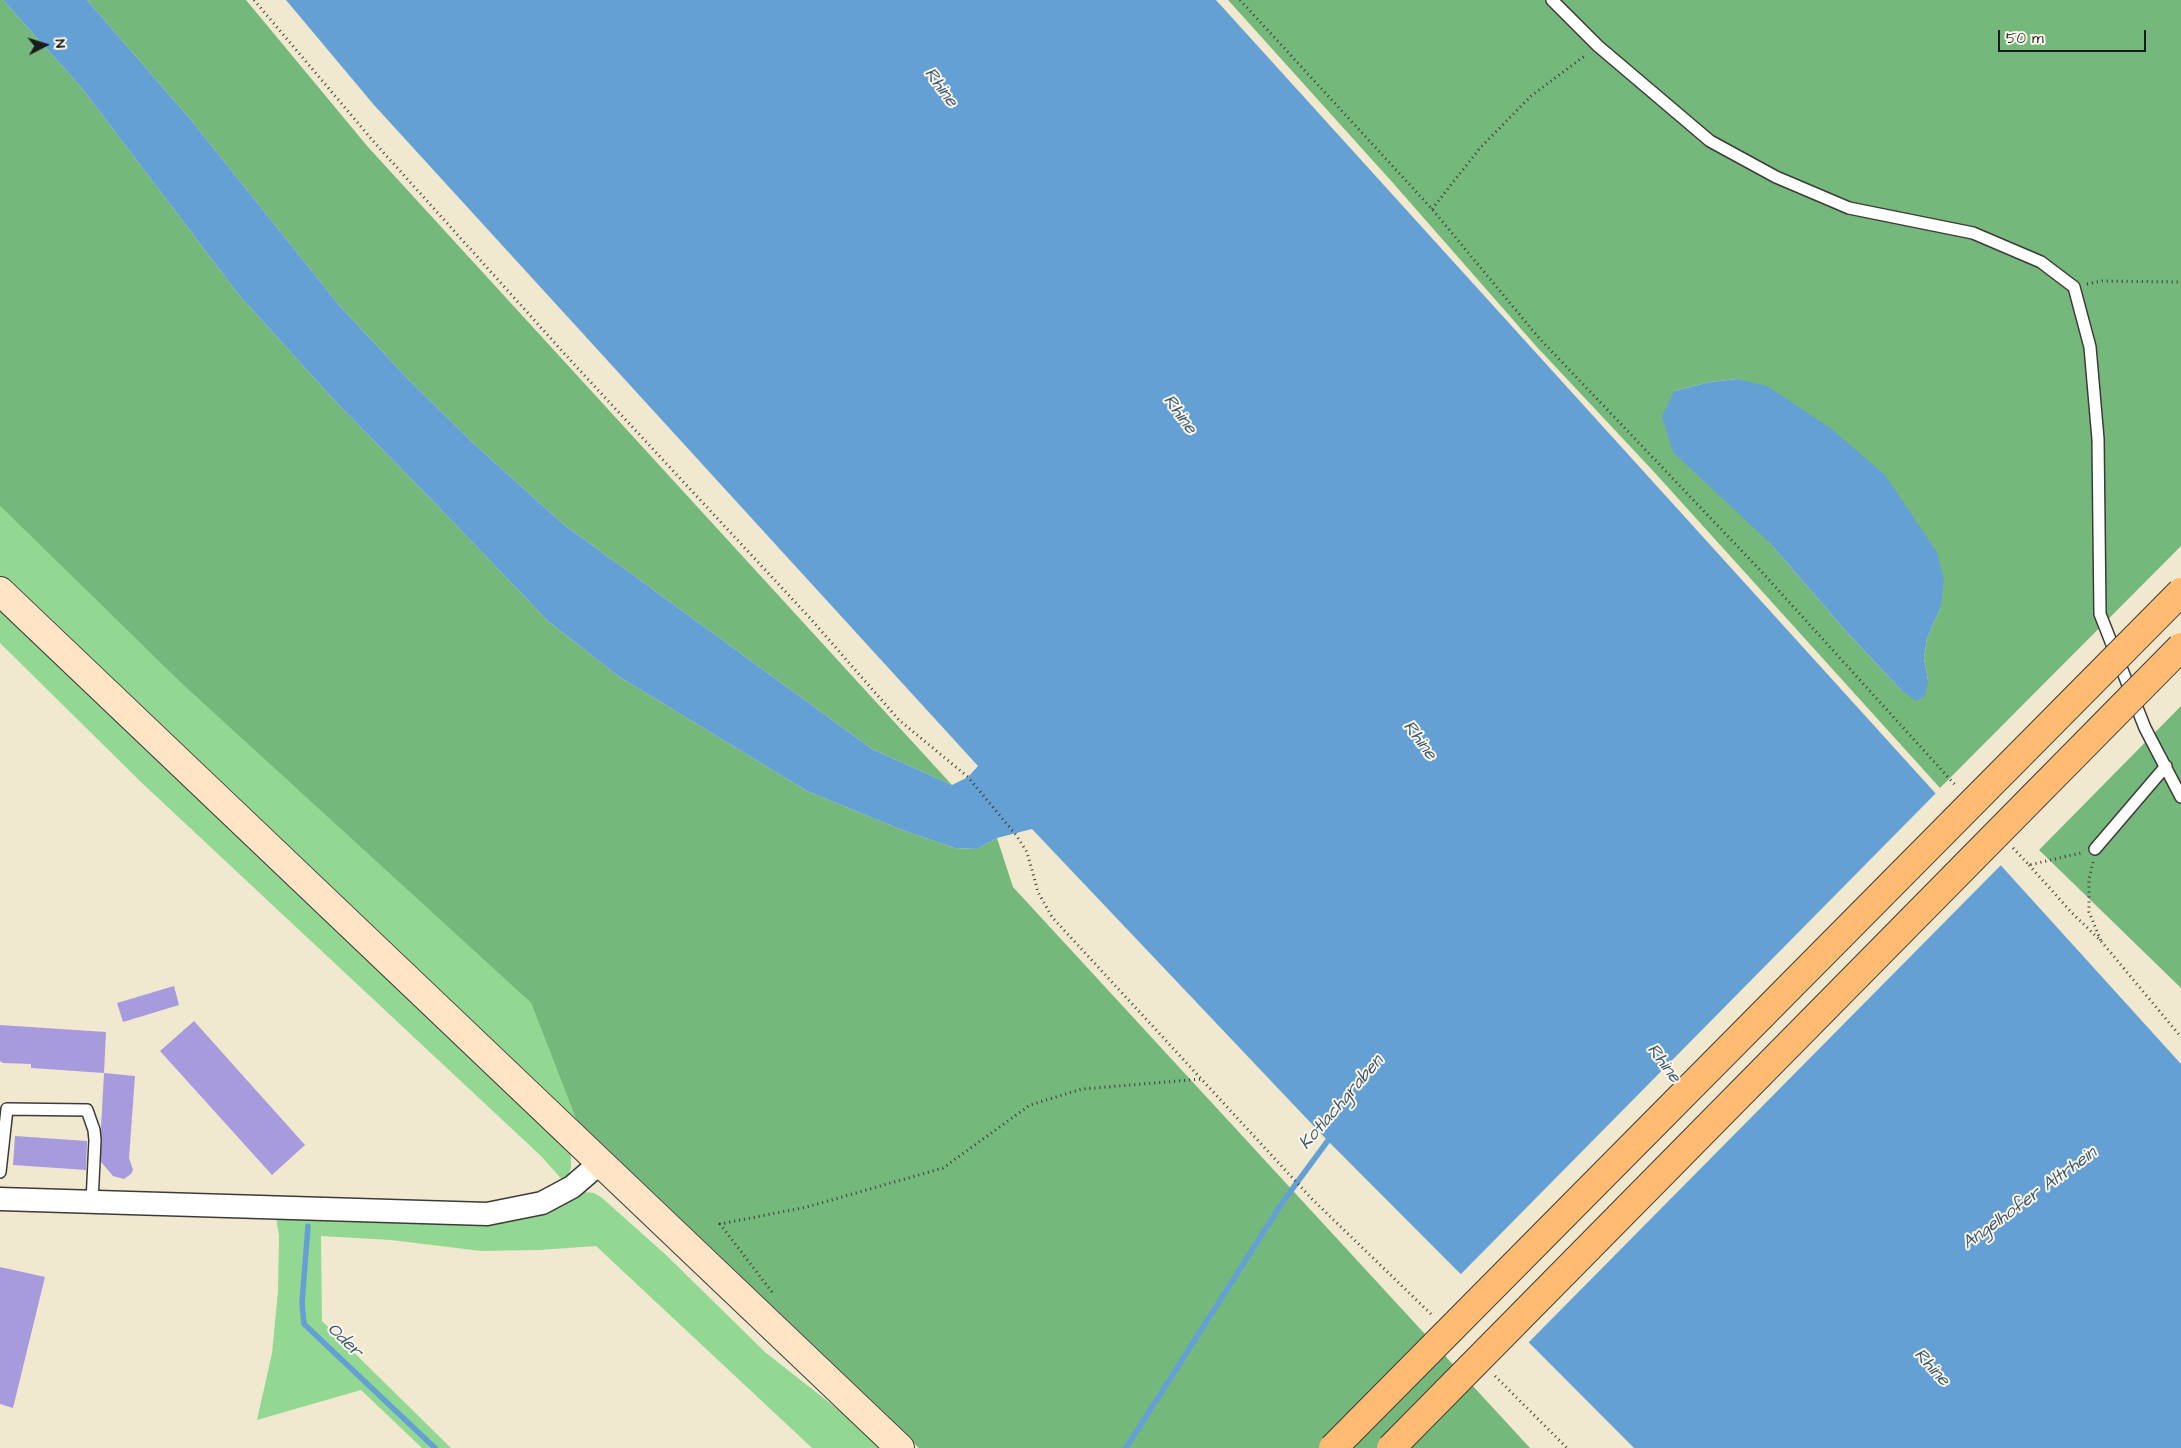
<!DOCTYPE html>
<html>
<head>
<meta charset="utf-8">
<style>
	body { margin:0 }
	#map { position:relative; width:2181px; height:1448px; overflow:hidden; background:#f1e9cf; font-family:"Architects Daughter",sans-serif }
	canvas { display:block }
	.north { position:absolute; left:20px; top:20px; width:50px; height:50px; -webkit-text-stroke:4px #fbf7ec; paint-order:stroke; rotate:85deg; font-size:14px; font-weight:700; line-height:20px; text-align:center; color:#1c1c1c }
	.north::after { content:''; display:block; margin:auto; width:18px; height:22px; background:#1c1c1c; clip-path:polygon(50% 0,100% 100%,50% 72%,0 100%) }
	.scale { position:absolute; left:1998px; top:30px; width:148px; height:22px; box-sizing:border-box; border:2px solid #1c1c1c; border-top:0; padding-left:6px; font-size:15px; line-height:18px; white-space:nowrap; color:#1c1c1c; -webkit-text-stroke:4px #fbf7ec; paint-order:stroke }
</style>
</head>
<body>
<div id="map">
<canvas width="2181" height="1448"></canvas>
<div class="north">N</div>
<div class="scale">50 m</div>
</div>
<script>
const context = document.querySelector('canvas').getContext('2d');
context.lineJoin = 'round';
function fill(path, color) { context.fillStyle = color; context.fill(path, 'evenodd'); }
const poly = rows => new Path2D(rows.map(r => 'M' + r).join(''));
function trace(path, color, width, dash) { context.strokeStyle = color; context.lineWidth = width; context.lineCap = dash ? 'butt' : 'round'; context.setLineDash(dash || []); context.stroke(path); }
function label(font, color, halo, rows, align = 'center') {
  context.font = font + ' "Architects Daughter",sans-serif'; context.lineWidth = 4; context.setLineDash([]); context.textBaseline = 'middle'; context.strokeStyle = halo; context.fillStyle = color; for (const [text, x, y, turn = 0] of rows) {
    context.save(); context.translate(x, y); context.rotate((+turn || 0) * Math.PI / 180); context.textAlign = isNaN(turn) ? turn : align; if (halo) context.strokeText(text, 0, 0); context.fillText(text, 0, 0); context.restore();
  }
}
fill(poly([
	[0,506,181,683,531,1003,578,1124,0,577],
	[0,602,571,1152,571,1168,565,1183,542,1157,143,784,0,643],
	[584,1192,594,1193,601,1197,665,1254,765,1352,887,1448,812,1448,596,1246,539,1250,481,1251,391,1240,321,1236,322,1321,451,1448,422,1448,361,1390,257,1420,272,1353,278,1291,279,1236,276,1217,436,1221]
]), '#92d892');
fill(poly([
	[0,0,3,0,81,87,239,295,335,401,429,497,548,621,618,676,807,791,902,830,955,848,977,849,997,838,1013,887,1530,1448,919,1448,894,1425,643,1183,578,1124,531,1003,181,683,0,506],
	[87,0,246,0,368,147,952,785,872,749,563,524,473,443,406,377,339,305,191,120],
	[1228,0,2181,0,2181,546,1940,788,1655,473,1536,346,1393,183],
	[1737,379,1941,607,1927,638,1924,658,1928,680,1901,690,1844,629,1770,543,1674,391,1710,382],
	[2181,706,2181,988,2039,850]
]), '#75b87c');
fill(poly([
	[3,0,87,0,191,120,339,305,406,377,473,443,563,524,872,749,952,785,968,777,978,766,374,105,286,0,1216,0,2181,1064,2181,1448,1634,1448,1327,1140,1032,829,997,838,977,849,955,848,902,830,807,791,618,676,548,621,429,497,335,401,239,295,81,87],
	[1737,379,1767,386,1829,427,1885,475,1937,552,1944,580,1941,607,1927,638,1924,658,1928,680,1925,696,1916,701,1901,690,1844,629,1770,543,1673,452,1662,417,1674,391,1710,382]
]), '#64a0d4');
fill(poly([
	[1937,792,2002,864,1527,1344,1459,1276]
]), '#f1e9cf');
trace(poly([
	[308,1226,302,1303,304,1324,435,1448],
	[1126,1448,1282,1203,1332,1135]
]), '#64a0d4', 5.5);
fill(poly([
	[174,986,179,1005,123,1022,117,1003],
	[194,1021,305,1145,272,1175,160,1051],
	[0,1025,106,1032,104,1073,31,1068,31,1064,3,1063,0,1061],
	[104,1073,135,1076,129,1158,133,1170,131,1174,124,1179,113,1176,101,1162,101,1127],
	[15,1136,87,1141,86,1170,13,1165],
	[0,1267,45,1277,13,1408,0,1404]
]), '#a79bde');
const lane = poly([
	[1552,0,1598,46,1710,141,1776,177,1849,208,1973,233,2041,262,2074,287,2090,347,2098,439,2100,614,2145,728,2181,797],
	[2095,849,2166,766],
	[0,1172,7,1109,87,1110,94,1130,95,1140,92,1202]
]);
const street = poly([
	[0,1199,487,1214,542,1203,572,1187,601,1162]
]);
const secondary = poly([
	[0,591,900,1448]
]);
trace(lane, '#3c3b37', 14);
trace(street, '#3c3b37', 25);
trace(secondary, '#3c3b37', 30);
trace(poly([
	[254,0,374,142,572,362,809,617,899,720,968,777,1016,835,1027,852,1038,892,1052,917,1311,1198,1433,1316],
	[1240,0,1432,209,1539,338,1760,570,1957,787],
	[1432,209,1480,148,1531,96,1586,55],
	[2087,284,2102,281,2181,282],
	[2013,848,2029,865,2081,853],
	[2093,862,2089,879,2089,912,2101,941],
	[2029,865,2072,913,2101,941,2181,1037],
	[772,1292,720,1224,807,1207,943,1168,1030,1105,1082,1089,1202,1079],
	[1495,1376,1567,1448]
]), '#3c3b37', 3, [1, 4]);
trace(lane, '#fff', 11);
trace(street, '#fff', 22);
trace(secondary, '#ffe4c6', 28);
const highwayBridge = poly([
	[1333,1448,2181,592],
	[1391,1448,2181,647]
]);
trace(highwayBridge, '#3c3b37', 30, []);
trace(highwayBridge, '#ffbb71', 28);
label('italic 18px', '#3c576f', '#fbf7ec', [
	["Rhine",940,88,54],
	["Rhine",1179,415,54],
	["Rhine",1419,741,53],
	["Rhine",1663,1064,53],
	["Kotlachgraben",1342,1103,-49],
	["Angelhofer Altrhein",2030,1199,-36],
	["Oder",344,1341,44],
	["Rhine",1931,1368,48]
]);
</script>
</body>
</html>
